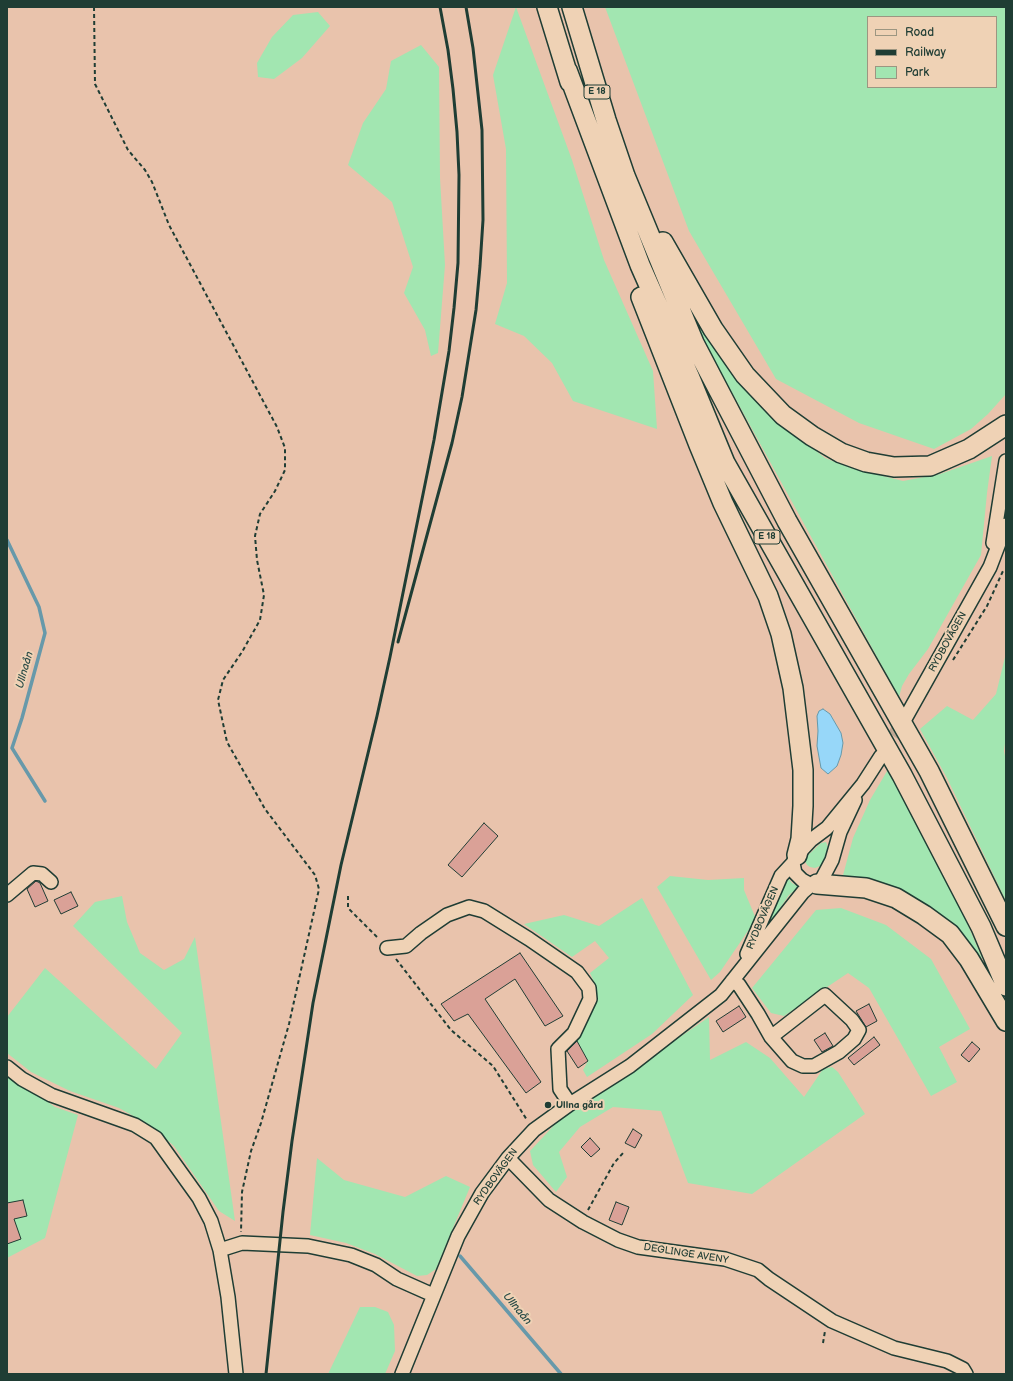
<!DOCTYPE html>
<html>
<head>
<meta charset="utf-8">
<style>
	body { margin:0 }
	#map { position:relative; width:1013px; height:1381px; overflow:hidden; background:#e9c3ac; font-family:"Balsamiq Sans",sans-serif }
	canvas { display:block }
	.frame { position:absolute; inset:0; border:8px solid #1f3d34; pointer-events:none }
	.legend { position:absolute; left:867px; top:16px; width:130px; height:72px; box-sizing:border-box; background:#efd2b5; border:1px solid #9c9681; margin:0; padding:5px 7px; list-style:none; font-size:12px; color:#1f3d34 }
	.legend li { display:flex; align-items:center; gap:8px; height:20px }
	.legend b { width:20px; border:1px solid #9c9681 }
</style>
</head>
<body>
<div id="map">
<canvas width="1013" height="1381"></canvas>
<div class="frame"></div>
<ul class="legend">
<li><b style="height:5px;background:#efd2b5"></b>Road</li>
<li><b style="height:5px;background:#1f3d34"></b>Railway</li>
<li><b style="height:11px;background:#a2e6b1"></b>Park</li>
</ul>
</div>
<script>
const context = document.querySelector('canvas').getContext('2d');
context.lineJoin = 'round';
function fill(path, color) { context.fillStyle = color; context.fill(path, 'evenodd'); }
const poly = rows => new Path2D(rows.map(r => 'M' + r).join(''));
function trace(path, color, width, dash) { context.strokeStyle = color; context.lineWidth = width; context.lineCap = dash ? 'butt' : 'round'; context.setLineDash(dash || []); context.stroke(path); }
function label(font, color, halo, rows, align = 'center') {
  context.font = font + ' "Balsamiq Sans",sans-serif'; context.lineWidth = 4; context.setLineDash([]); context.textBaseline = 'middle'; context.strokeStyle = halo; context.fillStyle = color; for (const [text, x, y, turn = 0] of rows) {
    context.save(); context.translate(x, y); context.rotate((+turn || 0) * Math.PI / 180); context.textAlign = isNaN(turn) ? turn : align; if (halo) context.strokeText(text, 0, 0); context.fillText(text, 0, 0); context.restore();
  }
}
fill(poly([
	[516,7,572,160,604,260,653,371,657,429,573,401,552,363,524,336,495,324,507,283,506,149,493,75],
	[605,7,1006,7,1006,394,988,414,971,429,934,449,859,423,776,379,689,231],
	[868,17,996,17,996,87,868,87],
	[318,12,330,26,302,58,274,79,258,77,257,63,272,37,293,15],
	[421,45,439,67,440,178,445,265,438,353,431,356,425,330,404,293,413,267,392,202,348,165,363,123,386,89,391,61],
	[695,325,700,325,784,425,825,458,851,468,903,481,940,474,992,456,987,493,981,555,928,649,909,674,902,686,899,697],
	[1006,653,1006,736,1004,751,1006,761,1006,901,947,778,920,729,947,706,973,720,996,694],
	[890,766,920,823,964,916,982,958,978,960,951,925,842,879,853,838,870,800],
	[826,842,828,847,823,862,820,866,815,868,810,867,807,865,805,861,807,856,821,843],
	[670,876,708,880,744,878,744,890,756,919,720,972,711,980,657,887],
	[788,878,792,883,799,887,789,895,768,926,766,924,783,884],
	[122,896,127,922,140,953,164,970,184,959,195,937,235,1221,219,1211,174,1146,151,1126,119,1108,70,1091,31,1072,7,1053,7,1017,45,968,156,1069,182,1033,73,926,95,902],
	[642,898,693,995,652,1034,587,1077,583,1070,588,1061,577,1041,597,989,590,973,609,958,595,941,572,957,524,924,564,915,599,926],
	[841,908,886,925,931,959,970,1029,939,1047,957,1082,931,1096,869,988,848,973,784,1016,771,1013,752,988,816,910],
	[709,1017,710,1060,746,1042,770,1058,804,1097,823,1069,832,1067,838,1072,865,1114,752,1194,688,1183,661,1111,613,1107,580,1127,559,1152,567,1177,556,1192,533,1165,530,1151,558,1121],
	[7,1073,55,1107,78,1115,45,1238,7,1258],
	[317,1158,344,1180,405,1197,446,1176,470,1187,436,1269,427,1275,417,1276,375,1254,346,1243,310,1235],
	[360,1307,375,1307,388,1312,394,1325,395,1351,385,1374,328,1374]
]), '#a2e6b1');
const water = poly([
	[823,709,830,714,841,733,843,743,841,755,837,766,828,774,821,768,817,746,818,731,817,716,819,711,823,709]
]);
fill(water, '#97d7f9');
trace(water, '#6799aa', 1);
trace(poly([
	[7,540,39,607,45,633,22,718,12,748,45,801],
	[460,1256,561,1374]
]), '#6799aa', 3.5);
const building = poly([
	[484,823,498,836,462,877,448,865,484,823],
	[36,881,40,883,48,901,35,907,27,889,36,881],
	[71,892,78,906,61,914,54,900,71,892],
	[520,953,563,1016,545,1026,515,979,485,999,541,1082,526,1093,468,1014,454,1021,441,1004,520,953],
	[869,1004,877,1021,866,1027,856,1011,869,1004],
	[739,1006,746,1017,723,1032,716,1021,739,1006],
	[825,1033,833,1046,822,1052,814,1040,825,1033],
	[874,1037,880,1045,854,1065,848,1058,874,1037],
	[577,1041,588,1061,578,1068,567,1051,577,1041],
	[972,1042,980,1049,969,1062,961,1055,972,1042],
	[633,1129,642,1135,635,1148,625,1143,633,1129],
	[590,1138,600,1149,591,1157,581,1147,590,1138],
	[23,1200,27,1216,14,1219,21,1239,7,1244,7,1203,23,1200],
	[616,1202,629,1207,622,1225,609,1220,616,1202]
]);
fill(building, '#daa197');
trace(building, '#1f3d34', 1);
trace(poly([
	[883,752,905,718]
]), '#c1a894', 13, [13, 6]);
const minor = poly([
	[993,543,1006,461],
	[906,717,990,567,1006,525],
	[793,863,795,873,802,880,811,885,817,884,822,879,832,860,840,832,855,800],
	[7,895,33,873,42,874,51,882],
	[387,948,406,946,421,933,447,915,469,907,484,911,529,939,577,972,589,988,590,999,574,1033,558,1049,560,1089,570,1104],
	[747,954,781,876,793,863,797,855,811,840,827,828,863,784,881,756],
	[732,981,739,985,758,1014,771,1037,792,1061,803,1066,814,1066,839,1052,854,1039,859,1030,852,1020,825,995,771,1037],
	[7,1067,22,1079,51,1095,135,1125,156,1138,199,1198,211,1221,220,1250,228,1297,236,1374],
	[508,1158,549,1200,583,1222,618,1240,638,1247,725,1259,758,1270,769,1279,832,1321,894,1348,947,1361,963,1369,966,1374],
	[220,1250,242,1243,308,1246,351,1255,376,1265,397,1279,433,1295],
	[402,1374,458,1236,482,1193,508,1158,534,1130,570,1104,630,1066,721,995,803,892,811,885]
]);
const highway = poly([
	[547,7,570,82],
	[572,7,606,120,625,176,694,343,787,521,929,771,1006,926],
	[567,70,640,265,690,378,725,463,902,775,981,927,1006,986],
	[663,242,713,329,745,375,783,415,812,436,841,453,866,462,894,467,930,466,969,449,1006,425],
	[641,297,699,445,723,503,768,596,781,634,793,688,803,770,803,806,801,839,797,855],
	[817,884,866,888,896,898,924,915,950,934,969,959,1006,1021]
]);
trace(minor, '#1f3d34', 16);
trace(highway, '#1f3d34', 22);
trace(poly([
	[94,7,95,84,128,150,145,170,152,182,169,225,277,427,285,448,285,470,275,491,260,514,255,536,257,560,264,595,260,620,242,652,223,680,218,700,227,742,265,809,315,875,319,889,289,1024,261,1123,251,1151,242,1192,241,1232],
	[953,660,987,606,1003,571],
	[348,896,348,908,379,939],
	[396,959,451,1030,493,1066,527,1120],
	[588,1210,614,1163,624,1152],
	[823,1343,825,1331]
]), '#1f3d34', 2, [4, 3]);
trace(minor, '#efd2b5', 13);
trace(highway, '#efd2b5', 19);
trace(poly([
	[398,642,452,443,462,397,476,310,480,266,483,220,482,130,473,48,466,7],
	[266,1374,283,1212,292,1141,313,1003,341,865,377,716,390,657,434,440,449,351,454,308,458,263,459,175,457,132,453,89,448,50,440,7]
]), '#1f3d34', 3);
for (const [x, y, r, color] of [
	[548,1105,4,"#1f3d34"]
]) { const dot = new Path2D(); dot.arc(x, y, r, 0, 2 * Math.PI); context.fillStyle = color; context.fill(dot); trace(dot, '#efd2b5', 1.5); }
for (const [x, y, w] of [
	[597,92,26],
	[767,537,26]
]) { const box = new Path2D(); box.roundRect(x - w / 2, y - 7, w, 14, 3); context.fillStyle = '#efd2b5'; context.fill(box); trace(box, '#1f3d34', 1); }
label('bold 9px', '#1f3d34', null, [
	["E 18",597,92],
	["E 18",767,537]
]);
label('10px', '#1f3d34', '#efd2b5', [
	["RYDBOVÄGEN",948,642,-61],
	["RYDBOVÄGEN",763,918,-67],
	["RYDBOVÄGEN",496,1177,-54],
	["DEGLINGE AVENY",686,1254,9]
]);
label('bold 10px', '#1f3d34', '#efd2b5', [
	["Ullna gård",556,1105]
], 'left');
label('italic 11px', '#2b4c48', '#efd2b5', [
	["Ullnaån",25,670,-74],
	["Ullnaån",517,1309,50]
]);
</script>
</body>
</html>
